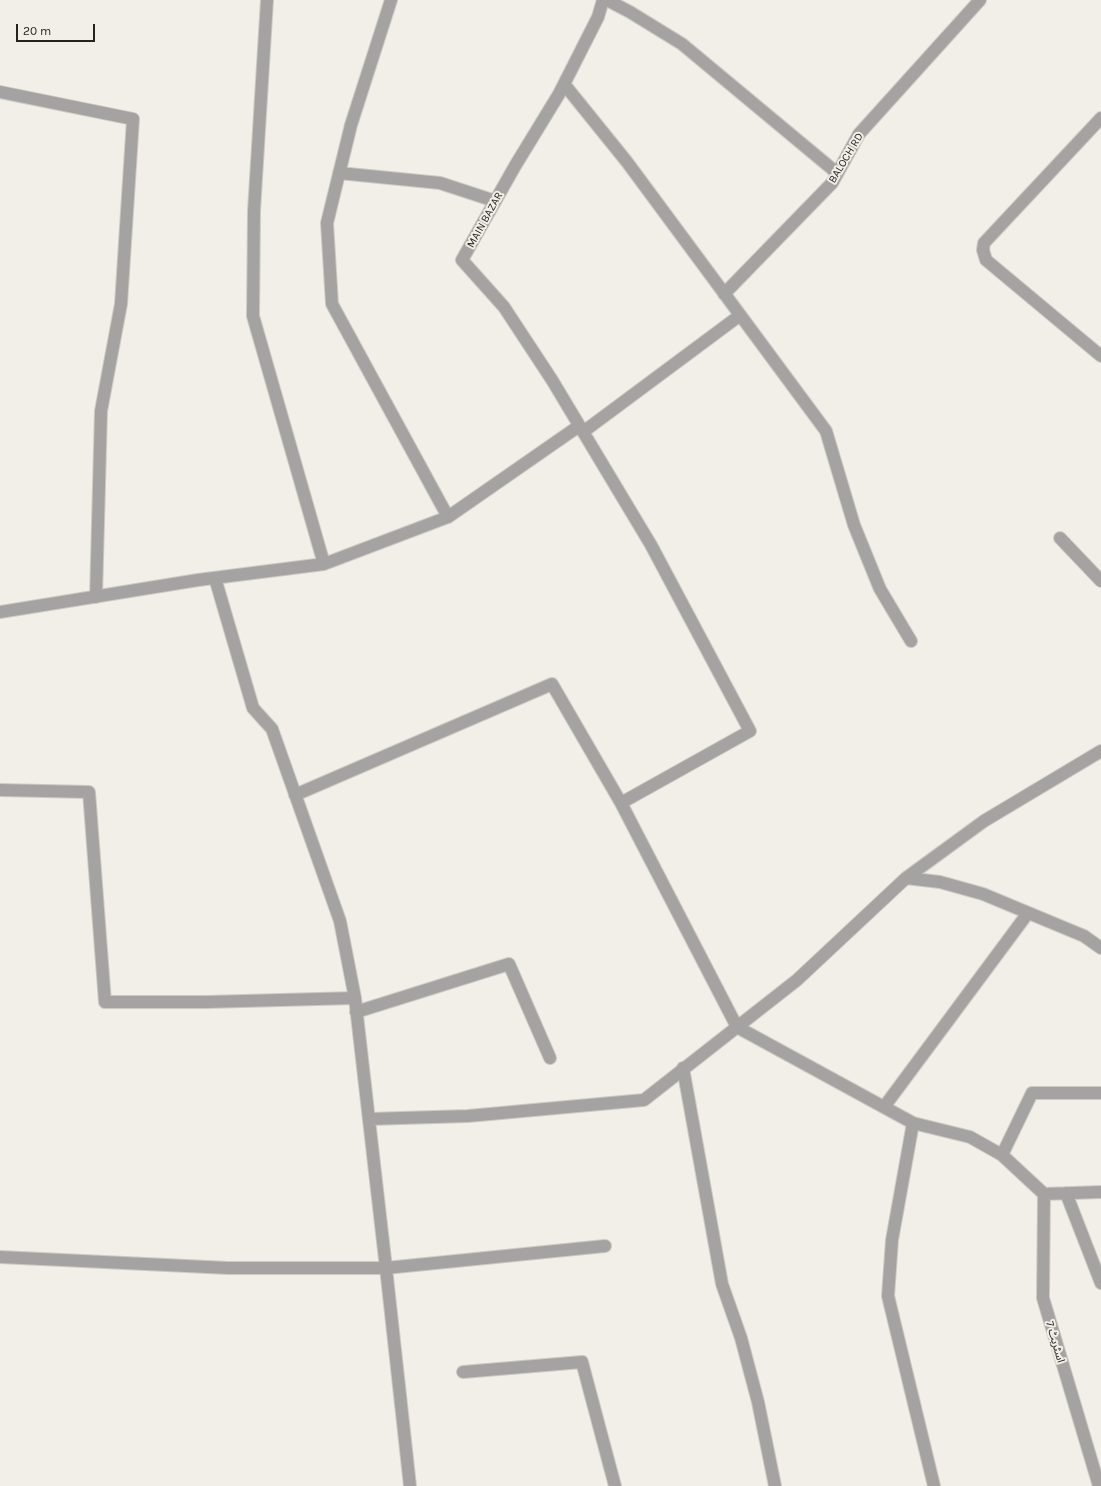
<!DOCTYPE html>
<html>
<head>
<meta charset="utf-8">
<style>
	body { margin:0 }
	#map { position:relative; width:1101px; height:1486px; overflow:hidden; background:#f1efe8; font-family:Karla,sans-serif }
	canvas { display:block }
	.scale { position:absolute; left:16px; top:24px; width:79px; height:18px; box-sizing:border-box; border:2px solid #242320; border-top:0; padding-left:5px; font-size:12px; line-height:14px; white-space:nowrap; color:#242320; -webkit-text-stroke:3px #f1efe8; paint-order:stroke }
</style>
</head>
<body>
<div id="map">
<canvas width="1101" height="1486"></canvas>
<div class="scale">20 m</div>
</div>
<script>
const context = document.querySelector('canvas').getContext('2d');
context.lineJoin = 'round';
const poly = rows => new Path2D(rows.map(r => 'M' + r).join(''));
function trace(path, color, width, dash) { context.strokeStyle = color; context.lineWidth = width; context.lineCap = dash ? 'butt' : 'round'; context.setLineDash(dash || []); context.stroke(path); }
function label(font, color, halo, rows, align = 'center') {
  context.font = font + ' Karla,"Noto Sans Arabic",sans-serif'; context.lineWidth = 4; context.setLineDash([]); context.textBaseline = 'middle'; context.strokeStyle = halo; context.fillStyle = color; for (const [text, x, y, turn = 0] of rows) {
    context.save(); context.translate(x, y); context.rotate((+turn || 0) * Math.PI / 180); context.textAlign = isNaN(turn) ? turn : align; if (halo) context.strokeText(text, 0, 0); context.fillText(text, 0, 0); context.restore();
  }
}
const minor = poly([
	[267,0,254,211,253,316,324,564],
	[391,0,351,125,327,223,332,304,448,517],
	[603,0,598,17,559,94,515,166,462,260,504,307,552,380,651,545,750,731,621,803,737,1027,913,1123,892,1240,888,1296,934,1486],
	[607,0,630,12,682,44,837,173],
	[564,84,627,162,826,431,854,525,880,589,911,641],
	[0,92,133,119,121,304,101,411,96,597],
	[1101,118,984,243,983,250,986,260,1101,356],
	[339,173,440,183,495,201],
	[724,294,832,183,859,134,980,0],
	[583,432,739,316],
	[1060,538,1101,581],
	[0,612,198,580,324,564,448,517,579,426],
	[0,790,89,792,105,1002,206,1002,355,998,340,921,272,729,253,708,215,578],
	[295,795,552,684,621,803],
	[906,878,940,882,983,894,1084,936,1101,948],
	[356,1012,509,964,550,1058],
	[683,1068,722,1284,741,1338,758,1402,775,1486],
	[884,1107,1028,913],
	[369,1119,468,1116,644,1100,797,980,906,878,984,821,1101,751],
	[913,1123,970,1137,1002,1155,1044,1194,1101,1192],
	[1002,1155,1032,1093,1101,1093],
	[1066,1193,1101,1283],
	[1044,1194,1043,1298,1099,1486],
	[0,1257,228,1268,386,1268,355,998],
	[463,1372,582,1362,615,1486],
	[410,1486,386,1268,605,1246]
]);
trace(minor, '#cccac4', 14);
trace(minor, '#a5a3a1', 12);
label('11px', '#242320', '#f1efe8', [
	["BALOCH RD",846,158,-59],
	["MAIN BAZAR",485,220,-61],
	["اسٹریٹ 7",1055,1342,74]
]);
</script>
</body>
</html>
